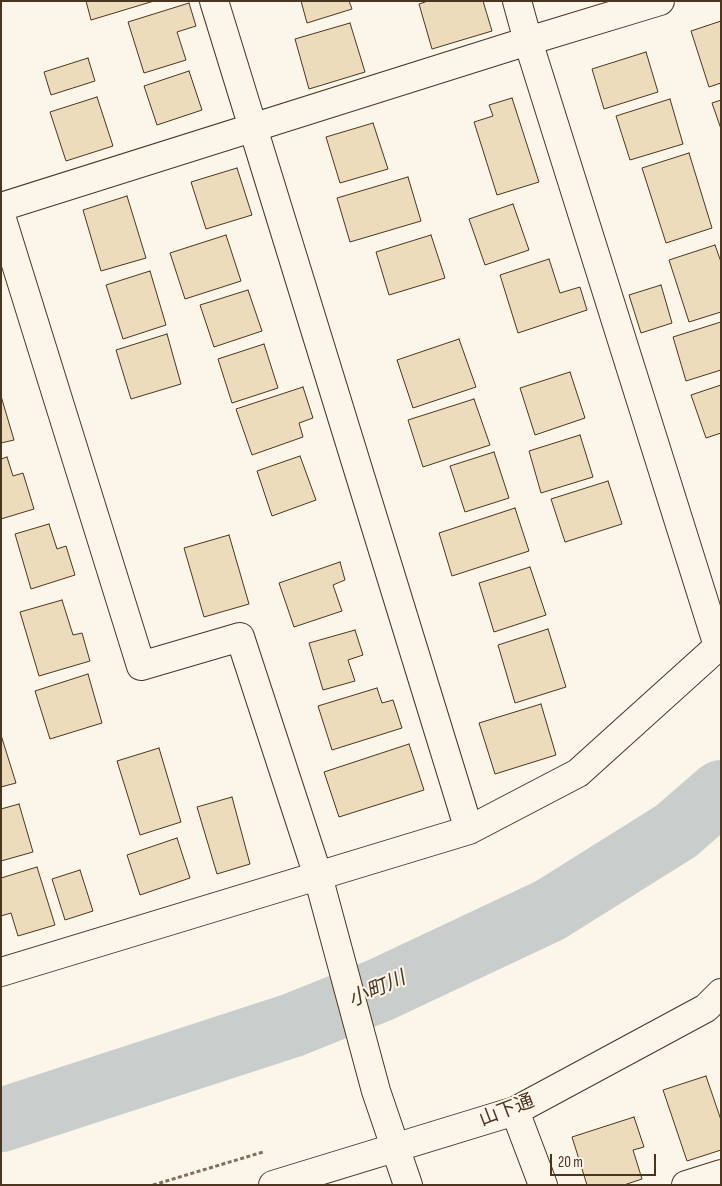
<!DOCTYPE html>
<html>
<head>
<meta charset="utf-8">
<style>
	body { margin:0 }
	#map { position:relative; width:722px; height:1186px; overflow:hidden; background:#fbf6e9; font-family:"Sofia Sans Condensed",sans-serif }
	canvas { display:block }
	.frame { position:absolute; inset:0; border:2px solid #4a3520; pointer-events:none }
	.scale { position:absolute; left:550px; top:1154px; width:106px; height:22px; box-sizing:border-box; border:2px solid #4a3520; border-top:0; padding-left:6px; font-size:15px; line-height:18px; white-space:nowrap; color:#4a3520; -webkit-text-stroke:4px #fbf6e9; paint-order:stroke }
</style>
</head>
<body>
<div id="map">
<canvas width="722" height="1186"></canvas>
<div class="frame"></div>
<div class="scale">20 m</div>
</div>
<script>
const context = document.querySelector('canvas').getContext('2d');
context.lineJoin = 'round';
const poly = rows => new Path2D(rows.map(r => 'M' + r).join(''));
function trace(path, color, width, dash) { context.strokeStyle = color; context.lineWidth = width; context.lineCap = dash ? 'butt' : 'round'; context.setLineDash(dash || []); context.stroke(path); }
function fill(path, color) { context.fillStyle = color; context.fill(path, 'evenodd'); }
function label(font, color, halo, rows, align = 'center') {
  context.font = font + ' "Sofia Sans Condensed","Noto Sans JP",sans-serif'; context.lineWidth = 4; context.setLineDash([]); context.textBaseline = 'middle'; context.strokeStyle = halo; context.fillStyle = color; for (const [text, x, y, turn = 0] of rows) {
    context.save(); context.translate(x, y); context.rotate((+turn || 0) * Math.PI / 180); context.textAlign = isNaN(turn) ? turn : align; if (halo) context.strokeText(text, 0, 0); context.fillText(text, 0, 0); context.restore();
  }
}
trace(poly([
	[1,1120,293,1025,380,990,550,910,676,831,721,792]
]), '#c9cecd', 64);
const building = poly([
	[86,1,154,1,91,20,86,1],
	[301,1,349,1,352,9,307,23,301,1],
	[428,1,483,1,492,31,432,49,419,4,428,1],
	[189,3,196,26,177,32,186,60,144,73,128,22,189,3],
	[721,21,721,83,709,87,691,31,721,21],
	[350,23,365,72,309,89,295,39,350,23],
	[646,52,658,92,604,109,592,69,646,52],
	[88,58,95,81,51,95,44,72,88,58],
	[189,71,202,110,157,125,144,86,189,71],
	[97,97,113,146,66,161,50,112,97,97],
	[512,98,539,182,497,195,474,122,493,116,489,105,512,98],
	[670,99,683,144,630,160,616,116,670,99],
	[721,100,721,129,712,103,721,100],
	[373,123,388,169,340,183,326,137,373,123],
	[689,153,712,228,666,243,642,168,689,153],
	[237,168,252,215,206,229,191,182,237,168],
	[408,177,421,221,350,242,337,198,408,177],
	[127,196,146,258,101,271,83,210,127,196],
	[513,204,529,250,485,265,469,219,513,204],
	[226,235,241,281,185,299,170,253,226,235],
	[431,235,445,278,389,295,376,252,431,235],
	[715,245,721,262,721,312,689,322,669,260,715,245],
	[549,259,560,293,580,287,587,310,518,333,500,275,549,259],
	[150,271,166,325,123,339,106,285,150,271],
	[661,285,672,323,641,333,629,295,661,285],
	[248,290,262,331,214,347,200,305,248,290],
	[721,322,721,370,686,381,673,337,721,322],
	[167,334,181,384,131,399,116,350,167,334],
	[459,339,476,387,413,408,397,360,459,339],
	[264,344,278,388,232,403,218,359,264,344],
	[570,372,585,418,535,435,520,388,570,372],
	[721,385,721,433,706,438,691,395,721,385],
	[303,387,313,418,299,423,303,437,252,455,236,409,303,387],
	[1,396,14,440,1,443,1,396],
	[474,399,490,445,423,467,408,420,474,399],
	[580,435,593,477,541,493,529,451,580,435],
	[494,452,509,498,465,512,450,466,494,452],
	[300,456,316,500,272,516,257,471,300,456],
	[7,457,13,476,23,473,34,509,1,519,1,459,7,457],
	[608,481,622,524,565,542,551,499,608,481],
	[515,508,529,551,452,576,439,533,515,508],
	[49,524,57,549,66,546,75,575,31,589,15,534,49,524],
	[229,535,249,604,204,617,184,548,229,535],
	[340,562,345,580,333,585,342,611,294,627,279,583,340,562],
	[530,567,546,615,494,632,479,583,530,567],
	[62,600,73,635,82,633,90,661,39,676,20,612,62,600],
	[548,629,566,687,515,703,498,645,548,629],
	[355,630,363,655,348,660,355,681,323,690,309,643,355,630],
	[88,674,102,723,50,739,35,691,88,674],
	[377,688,382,703,393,700,402,728,332,750,318,706,377,688],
	[541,704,556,755,495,774,479,723,541,704],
	[1,735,16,783,1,787,1,735],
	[409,744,424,790,339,817,324,772,409,744],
	[159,748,181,822,140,835,117,761,159,748],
	[232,797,250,864,217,874,197,807,232,797],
	[19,804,33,852,1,861,1,809,19,804],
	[177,838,190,878,140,895,127,855,177,838],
	[37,867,55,925,18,936,11,913,1,916,1,878,37,867],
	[80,870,93,911,65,920,52,879,80,870],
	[706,1076,721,1120,721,1150,687,1161,663,1090,706,1076],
	[634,1117,644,1147,633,1150,642,1179,624,1185,587,1185,572,1137,634,1117]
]);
fill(building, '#ecdcbc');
trace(building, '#4a3520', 1);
const minor = poly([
	[214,1,469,830],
	[517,1,528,41,718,646],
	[1,207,528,41,660,1],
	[1,216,141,666,240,637,318,876,376,1091,408,1185],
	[1,972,469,830,578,773,721,644],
	[515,1111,543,1185],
	[273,1185,515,1111,706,1008,721,993],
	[686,1185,721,1174]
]);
trace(minor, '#4a3520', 30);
trace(poly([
	[153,1185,263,1152]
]), '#7f6f5c', 3, [4, 2.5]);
trace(minor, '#fbf6e9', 28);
label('19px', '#4a3520', '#fbf6e9', [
	["山下通",507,1111,-21]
]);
label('italic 20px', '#4a3520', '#fbf6e9', [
	["小町川",377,990,-24]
]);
</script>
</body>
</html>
